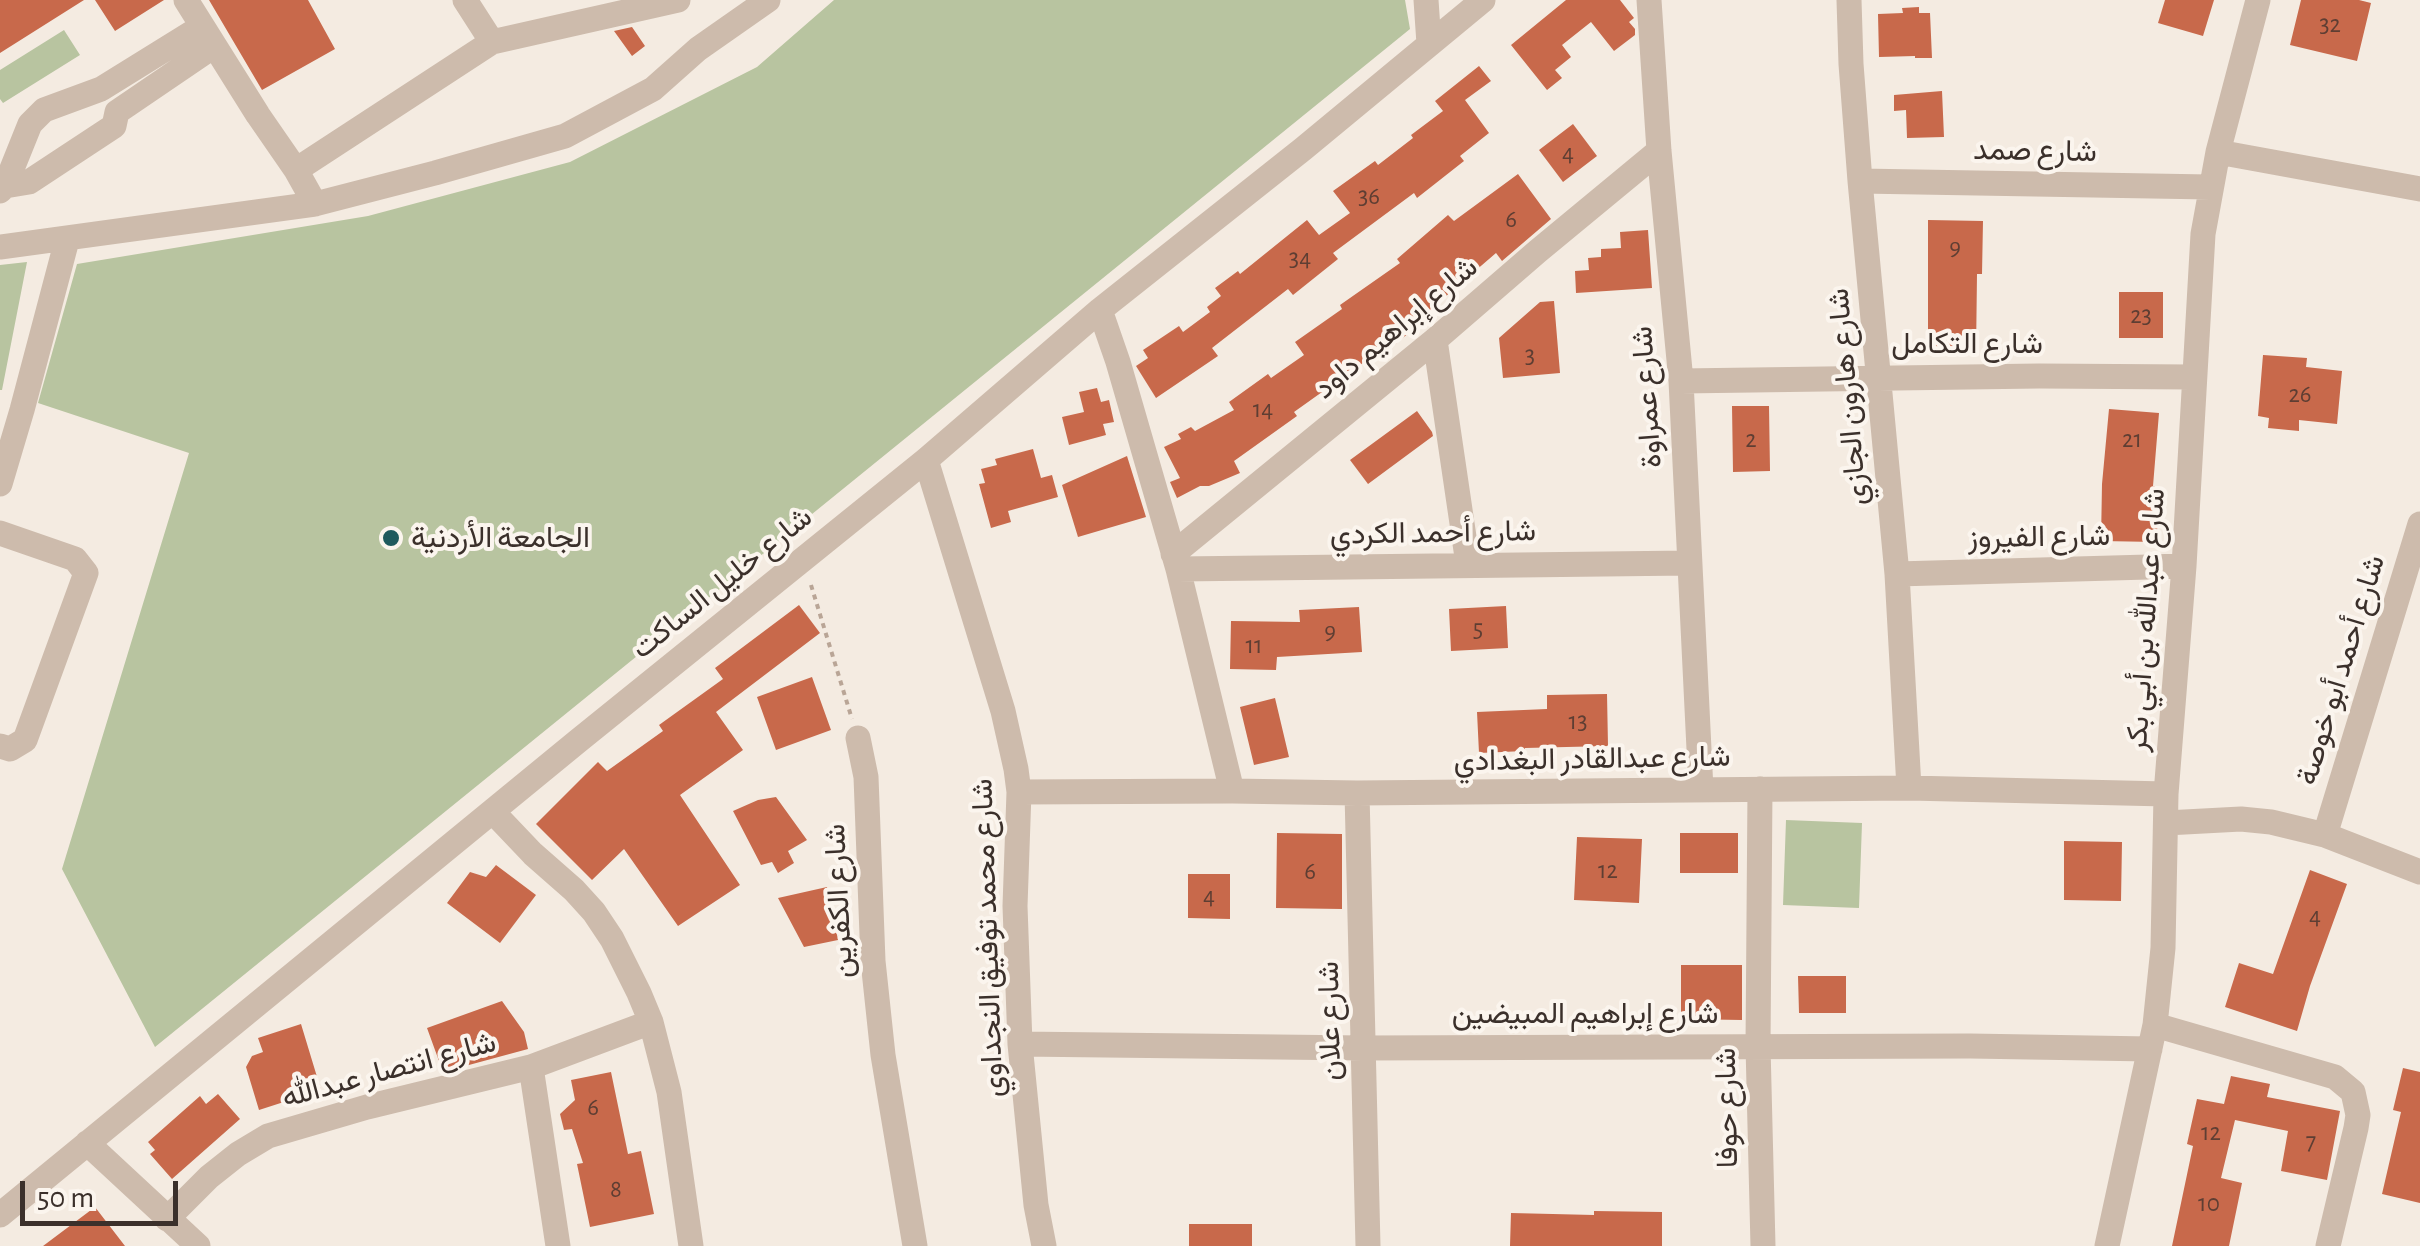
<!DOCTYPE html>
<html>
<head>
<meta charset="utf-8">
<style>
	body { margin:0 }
	#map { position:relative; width:2420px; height:1246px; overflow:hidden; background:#f4ebe1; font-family:"Alegreya Sans",sans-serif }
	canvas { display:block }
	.scale { position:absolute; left:20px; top:1181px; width:158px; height:45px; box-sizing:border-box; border:5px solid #3b302b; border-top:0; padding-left:12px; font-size:30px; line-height:35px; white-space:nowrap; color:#3b302b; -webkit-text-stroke:8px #fbf5ee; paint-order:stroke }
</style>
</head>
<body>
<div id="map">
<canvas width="2420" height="1246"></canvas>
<div class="scale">50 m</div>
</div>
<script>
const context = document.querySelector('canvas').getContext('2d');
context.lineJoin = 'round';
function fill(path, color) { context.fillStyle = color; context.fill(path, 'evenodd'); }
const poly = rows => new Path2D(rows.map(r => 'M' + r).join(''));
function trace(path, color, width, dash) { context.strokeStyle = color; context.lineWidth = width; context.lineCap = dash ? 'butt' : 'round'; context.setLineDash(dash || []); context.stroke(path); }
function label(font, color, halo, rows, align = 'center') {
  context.font = font + ' "Alegreya Sans",Vazirmatn,sans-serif'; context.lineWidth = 8; context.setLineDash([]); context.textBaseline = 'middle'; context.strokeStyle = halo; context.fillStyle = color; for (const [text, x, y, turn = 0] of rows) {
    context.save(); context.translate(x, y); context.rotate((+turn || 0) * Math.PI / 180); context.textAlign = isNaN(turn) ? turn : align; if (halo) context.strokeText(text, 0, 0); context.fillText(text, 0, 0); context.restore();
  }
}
fill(poly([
	[834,0,1405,0,1410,29,155,1047,62,869,189,453,38,403,77,264,368,216,570,162,757,67],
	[64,30,80,55,3,103,0,99,0,70],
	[27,262,2,390,0,390,0,265],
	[1786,820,1862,823,1859,908,1783,905]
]), '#b8c4a0');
fill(poly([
	[0,0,84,0,0,53],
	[95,0,164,0,115,31],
	[209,0,308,0,335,49,262,90],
	[1566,0,1620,0,1634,18,1629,22,1635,29,1635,35,1614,51,1591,22,1562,45,1571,57,1555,70,1562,78,1547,90,1511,45],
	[2165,0,2214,0,2203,36,2158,23],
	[2301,0,2359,0,2371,3,2357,61,2290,45],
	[1919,7,1919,13,1930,13,1932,58,1915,58,1915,56,1879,57,1878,14,1903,13,1902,8],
	[632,27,645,46,632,56,614,31],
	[1479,66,1491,81,1465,100,1489,133,1460,156,1464,161,1417,198,1414,193,1333,253,1338,259,1293,295,1288,289,1212,348,1218,356,1156,398,1136,366,1148,358,1143,350,1179,326,1183,332,1210,312,1207,307,1221,296,1215,288,1238,271,1240,274,1307,220,1319,235,1350,213,1333,191,1375,161,1378,165,1413,138,1411,135,1443,111,1435,101],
	[1942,91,1944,137,1907,138,1906,110,1894,111,1894,95],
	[1573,124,1597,156,1563,182,1539,150],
	[1518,174,1551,219,1502,261,1496,253,1424,315,1426,319,1377,359,1374,355,1294,412,1297,416,1234,461,1240,473,1209,486,1200,486,1177,498,1170,482,1180,478,1164,447,1181,439,1178,434,1191,427,1195,431,1234,410,1229,402,1268,374,1271,378,1304,355,1295,342,1342,309,1340,305,1400,263,1397,259,1448,215,1454,221],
	[1928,220,1983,221,1982,274,1977,274,1976,354,1928,353],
	[1648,230,1652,288,1576,293,1575,271,1589,270,1588,258,1601,257,1601,249,1621,248,1620,232],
	[2119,292,2163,292,2163,338,2119,338],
	[1554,301,1560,373,1503,378,1499,338,1540,302],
	[2263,355,2307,358,2306,367,2342,371,2337,424,2299,420,2299,431,2268,428,2269,418,2258,416],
	[1097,388,1101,402,1109,400,1114,422,1103,424,1106,435,1069,445,1062,417,1084,412,1079,392],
	[1732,406,1769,406,1770,471,1733,472],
	[2109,409,2159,413,2153,486,2158,486,2157,542,2101,541,2102,484],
	[1417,411,1432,432,1433,436,1368,484,1350,460],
	[1033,449,1041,478,1052,475,1058,497,1008,511,1011,522,991,528,979,484,985,483,981,469,997,465,995,459],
	[1127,456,1146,517,1078,537,1062,485],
	[799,605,820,633,716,712,743,750,680,795,740,885,678,926,624,849,592,880,536,824,598,762,607,771,663,731,659,725,723,679,715,668],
	[1506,606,1508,648,1451,651,1449,609],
	[1359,607,1362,652,1277,657,1276,670,1230,669,1231,621,1300,622,1299,610],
	[812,677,831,730,776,750,757,697],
	[1607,694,1608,746,1525,748,1525,751,1479,753,1477,712,1547,709,1547,695],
	[1275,698,1289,757,1254,765,1240,707],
	[776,797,807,840,788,851,794,863,778,873,772,862,761,865,733,811,758,800],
	[1277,833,1342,834,1342,909,1276,908],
	[1680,833,1738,833,1738,873,1680,873],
	[1577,837,1642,839,1639,903,1574,900],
	[2064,841,2122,842,2121,901,2064,900],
	[496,865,536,895,500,943,447,903,470,872,486,877],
	[2310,870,2347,884,2310,986,2297,1031,2225,1007,2239,963,2273,974],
	[1188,874,1230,874,1230,919,1188,918],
	[827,887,838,940,804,947,778,898],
	[1681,965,1742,965,1742,1020,1681,1019],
	[1798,976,1846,976,1846,1013,1799,1013],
	[502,1001,524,1032,528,1049,443,1072,427,1028],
	[301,1024,321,1090,259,1110,246,1067,252,1056,263,1052,258,1038],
	[2403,1068,2420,1072,2420,1203,2382,1194,2401,1112,2393,1110],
	[611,1072,628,1154,641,1151,654,1214,590,1227,577,1164,583,1163,572,1129,564,1130,560,1114,575,1100,571,1080],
	[2231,1076,2270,1084,2267,1097,2340,1111,2327,1180,2281,1171,2288,1131,2235,1120,2221,1178,2242,1183,2229,1246,2172,1246,2193,1146,2187,1144,2197,1099,2224,1104],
	[218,1094,240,1119,172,1179,150,1154,155,1150,148,1142,200,1096,206,1104],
	[95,1207,125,1246,43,1246],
	[1594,1211,1662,1212,1662,1246,1510,1246,1511,1213,1594,1215],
	[1189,1224,1252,1224,1252,1246,1189,1246]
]), '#c8694b');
trace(poly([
	[811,585,852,719]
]), '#b9a596', 4, [5, 5]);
trace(poly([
	[186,0,258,115,296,170,315,204],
	[1426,0,1429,44],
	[1649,0,1659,151,1681,381,1701,790],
	[1849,0,1851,64,1860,181,1897,574,1909,788],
	[492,42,678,0],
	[2218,152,2420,189],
	[296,170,492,42,465,0],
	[1860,181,2210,187],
	[5,186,30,124,44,110,101,89,201,27],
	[0,191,5,186,29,182,114,126,117,112,214,46],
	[0,247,315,204,435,173,565,136,653,89,698,49,768,0],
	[1100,310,1118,362,1178,569,1232,791],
	[1435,340,1468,564],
	[1681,381,2039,376,2193,377],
	[926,460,1003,711,1016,769,1019,792,1015,906,1020,1044,1036,1205,1044,1246],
	[0,484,22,410,67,240],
	[0,533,75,559,86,573,25,740,10,749,0,746],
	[1173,554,1435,340,1538,251,1659,151],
	[1178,569,1689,563],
	[1897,574,2184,566],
	[858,738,866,777,873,961,883,1055,915,1246],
	[1760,789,1758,1046,1763,1246],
	[1019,792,1232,791,1357,793,1909,788,2166,794],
	[1357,793,1368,1246],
	[493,812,533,854,574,890,594,912,612,939,639,993,651,1022,669,1092,691,1246],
	[2166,823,2241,819,2271,822,2325,835,2420,872],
	[2325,835,2420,524],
	[2155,1025,2335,1077,2353,1092,2358,1115,2356,1128,2328,1246],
	[1020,1044,1363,1048,1970,1046,2150,1049],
	[531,1067,558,1246],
	[87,1143,198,1246],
	[0,1215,578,741,926,460,1100,310,1303,149,1483,0],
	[167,1219,209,1177,238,1154,268,1136,367,1107,531,1067,651,1022],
	[2107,1246,2155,1025,2163,948,2166,794,2184,566,2203,234,2218,152,2258,0]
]), '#cdbbac', 25);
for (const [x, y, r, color] of [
	[391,538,10,"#1f5a5e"]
]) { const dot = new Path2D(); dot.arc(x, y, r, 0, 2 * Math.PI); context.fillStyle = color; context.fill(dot); trace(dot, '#fbf5ee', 4); }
label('25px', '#5e3e33', null, [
	["32",2330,24],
	["4",1568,153],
	["36",1369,196],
	["6",1511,219],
	["9",1955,247],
	["34",1300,258],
	["23",2141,315],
	["3",1530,355],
	["26",2300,394],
	["14",1263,409],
	["2",1751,439],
	["21",2132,439],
	["5",1478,628],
	["9",1330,631],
	["11",1254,645],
	["13",1578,721],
	["12",1608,870],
	["6",1310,871],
	["4",1209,896],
	["4",2315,916],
	["6",593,1107],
	["12",2211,1132],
	["7",2311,1141],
	["8",616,1189],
	["10",2209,1203]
]);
label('30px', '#3b302b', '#fbf5ee', [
	["شارع صمد",2035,151,1],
	["شارع إبراهيم داود",1396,328,-40],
	["شارع التكامل",1967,344],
	["شارع عمراوة",1647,397,-94],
	["شارع هارون الجازي",1848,397,-95],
	["شارع أحمد الكردي",1433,533,-1],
	["شارع الفيروز",2039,537,-1],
	["شارع خليل الساكت",722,583,-39],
	["شارع عبدالله بن أبي بكر",2146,620,-86],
	["شارع أحمد أبو خوصة",2341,670,-73],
	["شارع عبدالقادر البغدادي",1592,759,-1],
	["شارع الكفرين",839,901,-93],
	["شارع محمد توفيق النجداوي",988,938,-92],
	["شارع إبراهيم المبيضين",1585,1014],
	["شارع علان",1330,1021,-91],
	["شارع انتصار عبدالله",389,1070,-15],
	["شارع حوفا",1727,1108,-91]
]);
label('30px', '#3b302b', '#fbf5ee', [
	["الجامعة الأردنية",411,538]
], 'left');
</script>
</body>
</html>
